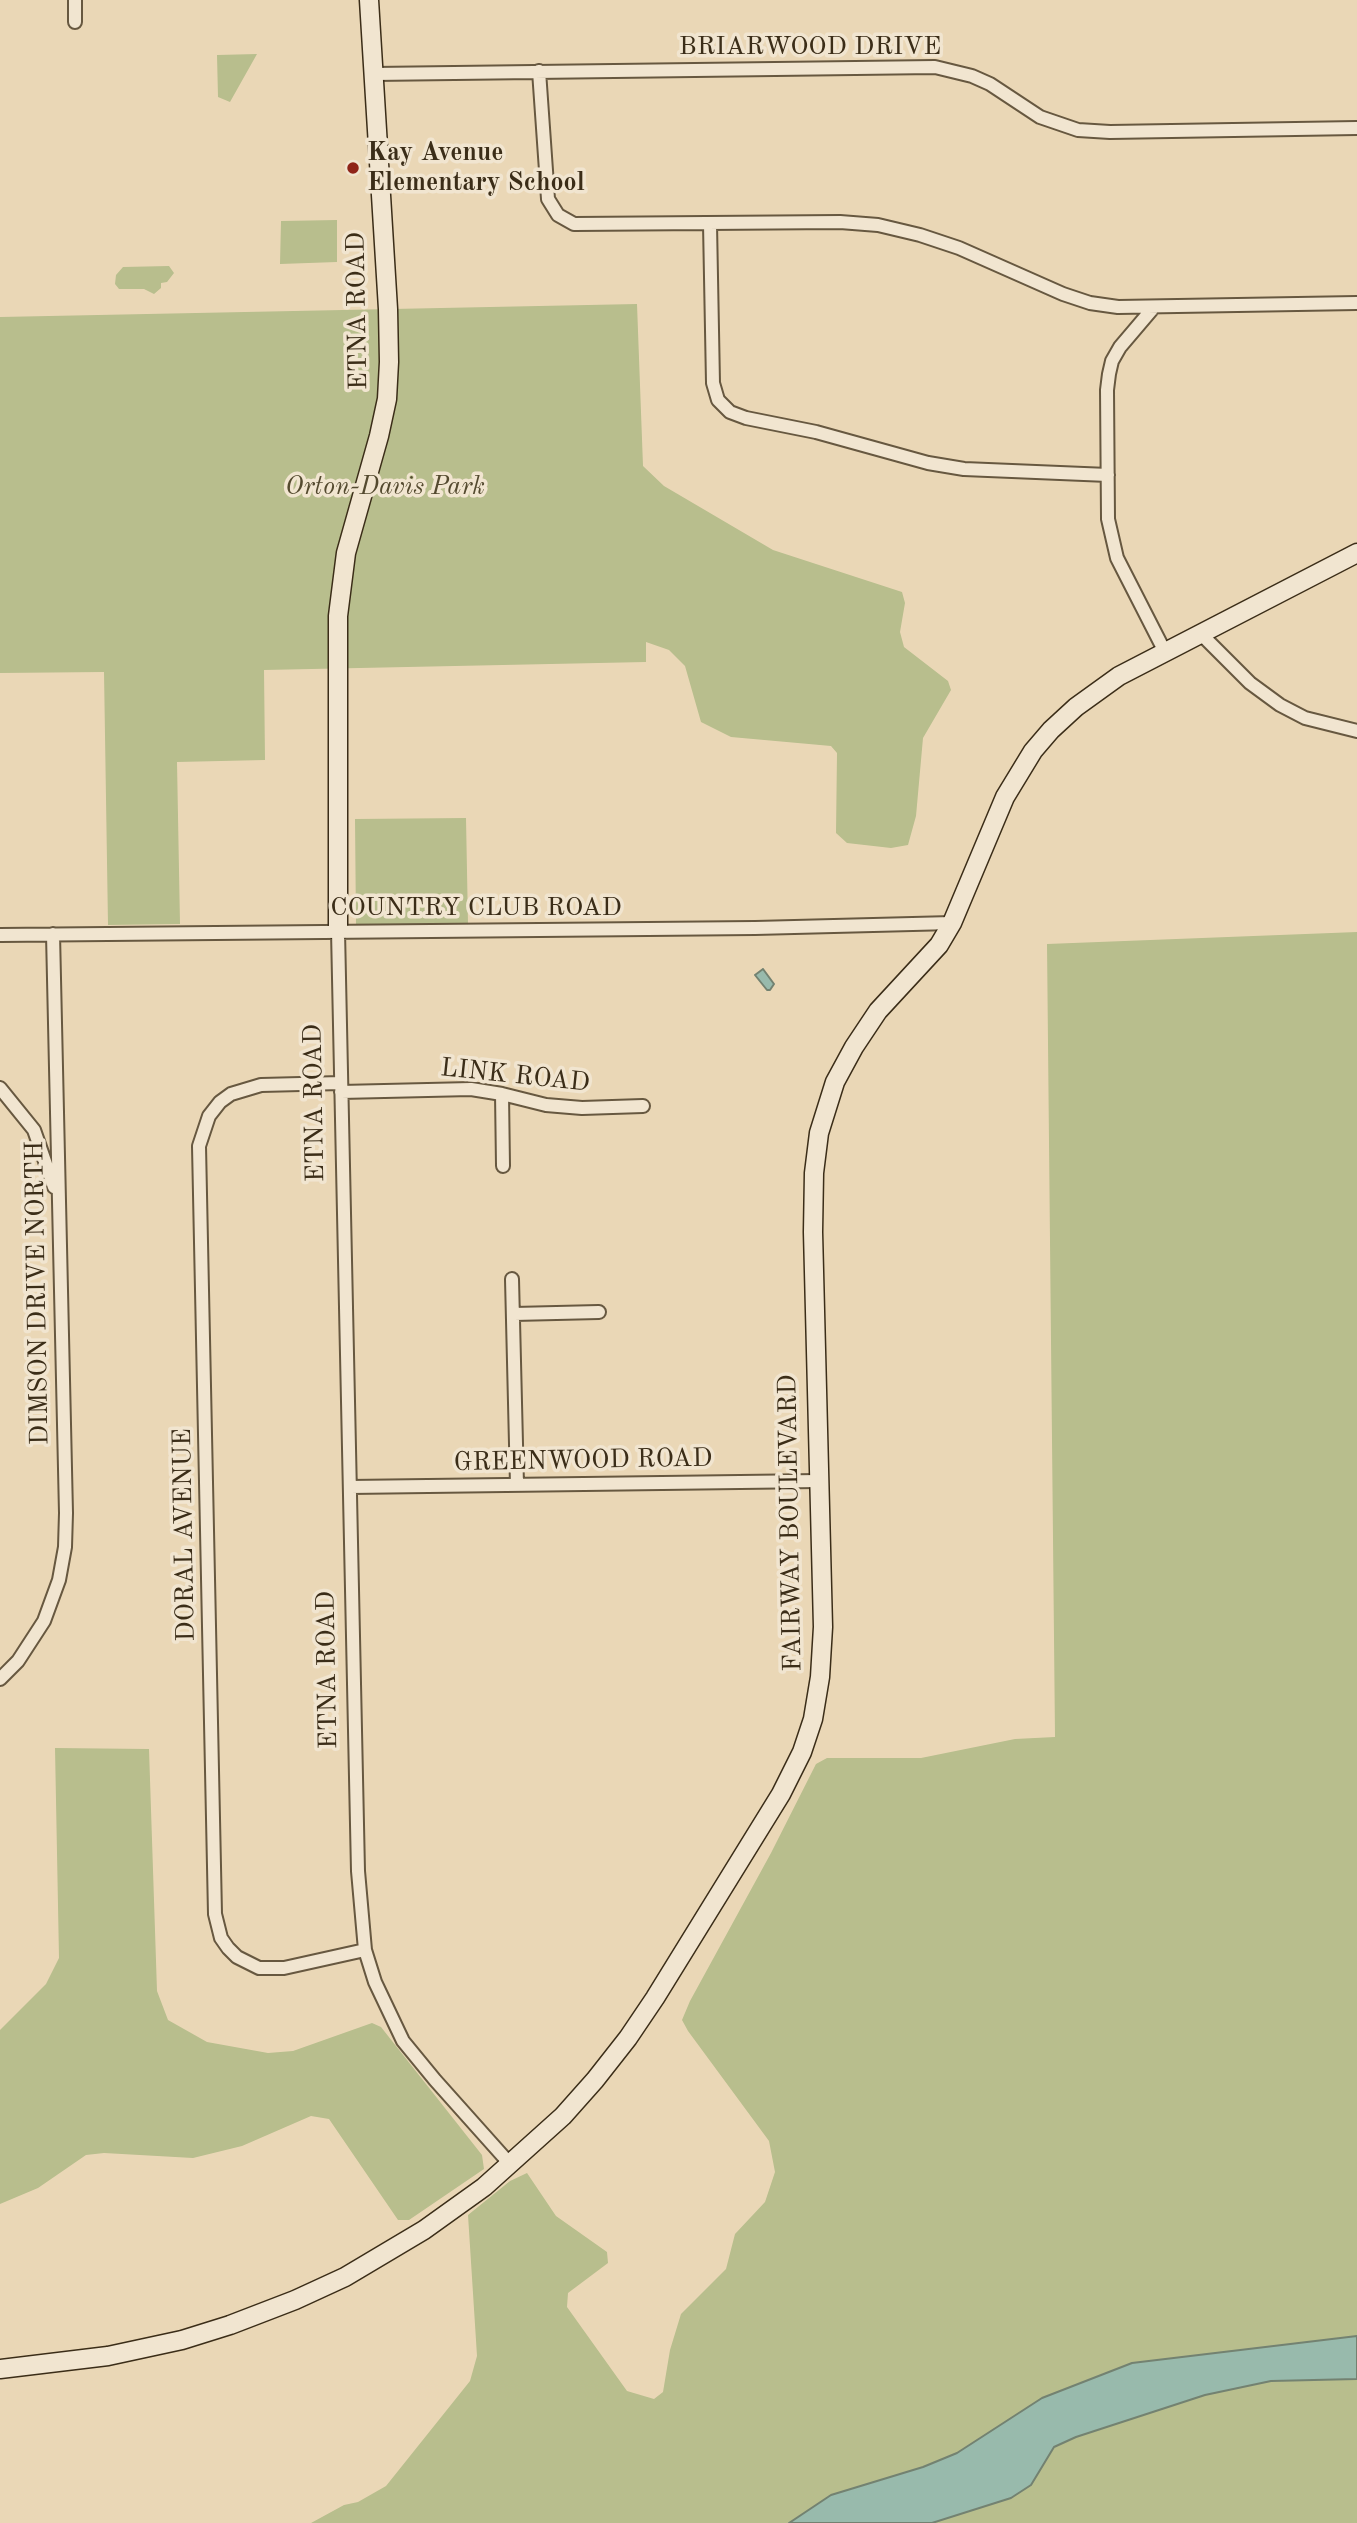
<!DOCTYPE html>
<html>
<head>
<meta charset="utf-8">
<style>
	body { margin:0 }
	canvas { display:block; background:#ead7b6 }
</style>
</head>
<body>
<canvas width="1357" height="2523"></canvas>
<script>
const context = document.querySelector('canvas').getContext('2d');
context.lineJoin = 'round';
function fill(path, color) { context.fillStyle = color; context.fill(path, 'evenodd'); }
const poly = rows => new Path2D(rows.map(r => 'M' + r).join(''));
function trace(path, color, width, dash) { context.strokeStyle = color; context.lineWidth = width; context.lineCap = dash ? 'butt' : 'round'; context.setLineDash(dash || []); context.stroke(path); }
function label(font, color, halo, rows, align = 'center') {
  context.font = font + ' "Old Standard TT",serif'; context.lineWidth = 7; context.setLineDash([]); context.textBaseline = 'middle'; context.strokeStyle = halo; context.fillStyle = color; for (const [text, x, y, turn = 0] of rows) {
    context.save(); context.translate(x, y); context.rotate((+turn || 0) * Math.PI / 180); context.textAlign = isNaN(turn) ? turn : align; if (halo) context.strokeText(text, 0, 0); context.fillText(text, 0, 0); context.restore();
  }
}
fill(poly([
	[257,54,230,102,218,97,217,55],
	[337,220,337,262,280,264,281,221],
	[169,266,174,273,167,282,161,283,161,288,154,294,144,289,119,289,115,284,116,275,123,267],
	[637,304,643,466,664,486,773,550,902,592,905,603,900,632,904,647,948,681,951,690,923,738,916,816,908,845,891,848,847,843,836,833,837,753,831,746,731,737,701,722,685,666,669,650,646,642,646,662,264,670,265,760,177,762,180,924,108,925,104,672,0,673,0,317],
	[466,818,468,924,356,925,355,819],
	[1357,932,1357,2336,1260,2348,1042,2398,957,2453,923,2467,831,2495,789,2523,311,2523,344,2505,358,2502,386,2486,470,2381,477,2356,468,2215,510,2181,527,2173,556,2216,607,2252,608,2263,568,2293,567,2307,627,2391,654,2399,663,2392,670,2350,681,2314,726,2269,735,2234,765,2202,775,2172,769,2141,688,2031,682,2020,690,2001,771,1853,816,1764,827,1758,921,1758,1015,1739,1055,1737,1047,944],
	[55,1748,149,1749,157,1991,168,2020,207,2042,268,2053,293,2051,372,2023,381,2027,482,2155,484,2169,409,2220,398,2220,329,2119,311,2116,242,2146,193,2158,104,2153,86,2155,38,2188,0,2204,0,2030,46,1984,59,1958],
	[1357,2379,1357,2523,932,2523,1011,2498,1031,2485,1054,2447,1076,2437,1205,2395,1271,2381]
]), '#b8be8d');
const water = poly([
	[763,969,774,984,770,990,767,990,755,975,763,969],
	[1357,2336,1357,2379,1271,2381,1205,2395,1076,2437,1054,2447,1031,2485,1011,2498,932,2523,789,2523,831,2495,923,2467,957,2453,1042,2398,1132,2363,1357,2336]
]);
fill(water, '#98baac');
trace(water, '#738271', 2);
const street = poly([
	[75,0,75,22],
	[539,71,548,199,558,215,574,224,840,222,878,225,920,235,959,248,1063,294,1090,303,1118,307,1357,303],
	[374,74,935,67,972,76,990,84,1040,117,1078,130,1110,132,1357,128],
	[710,224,713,383,718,400,730,412,746,418,816,432,928,463,964,469,1108,475],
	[1154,307,1120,347,1112,361,1109,374,1107,390,1108,519,1117,558,1165,652],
	[1201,634,1250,683,1280,705,1305,718,1357,731],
	[338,931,358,1871,365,1950,375,1982,403,2041,435,2080,510,2164],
	[0,935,755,928,952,923],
	[341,1083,261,1085,231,1094,220,1102,209,1116,199,1146,215,1914,221,1938,228,1948,237,1957,259,1968,284,1968,365,1950],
	[0,1088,34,1130,54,1187],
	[341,1092,471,1089,502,1094,546,1105,582,1108,643,1106],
	[502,1094,503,1166],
	[512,1279,517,1485],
	[514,1314,599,1312],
	[350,1487,818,1481],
	[0,1679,18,1661,44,1621,59,1580,65,1547,66,1513,53,934]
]);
const secondary = poly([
	[338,931,338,616,346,553,379,436,387,399,389,362,388,309,369,0],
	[0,2369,108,2356,182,2340,230,2325,295,2300,345,2277,424,2230,484,2187,563,2116,595,2080,628,2038,655,1998,781,1794,802,1752,813,1719,820,1677,823,1627,813,1232,814,1173,819,1133,835,1082,854,1047,878,1011,939,945,952,923,1005,797,1033,751,1051,730,1076,707,1119,676,1357,553]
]);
trace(street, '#675840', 16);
trace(secondary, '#3b2d18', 21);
trace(street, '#f1e5d0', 12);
trace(secondary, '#f1e5d0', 18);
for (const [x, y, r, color] of [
	[353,168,7,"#8f2418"]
]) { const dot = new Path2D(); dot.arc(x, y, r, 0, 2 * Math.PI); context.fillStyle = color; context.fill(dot); trace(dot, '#f1e5d0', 2.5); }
label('26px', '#3b2d18', '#f1e5d0', [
	["BRIARWOOD DRIVE",810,47],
	["ETNA ROAD",358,311,-91],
	["COUNTRY CLUB ROAD",476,908],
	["LINK ROAD",515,1076,6],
	["ETNA ROAD",315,1103,-91],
	["DIMSON DRIVE NORTH",38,1293,-91],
	["GREENWOOD ROAD",583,1461,-1],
	["FAIRWAY BOULEVARD",791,1523,-91],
	["DORAL AVENUE",185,1535,-91],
	["ETNA ROAD",328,1670,-91]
]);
label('bold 26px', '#3b2d18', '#f1e5d0', [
	["Kay Avenue",367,153],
	["Elementary School",367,183]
], 'left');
label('italic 26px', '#544a2f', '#f1e5d0', [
	["Orton-Davis Park",385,487]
]);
</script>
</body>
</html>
